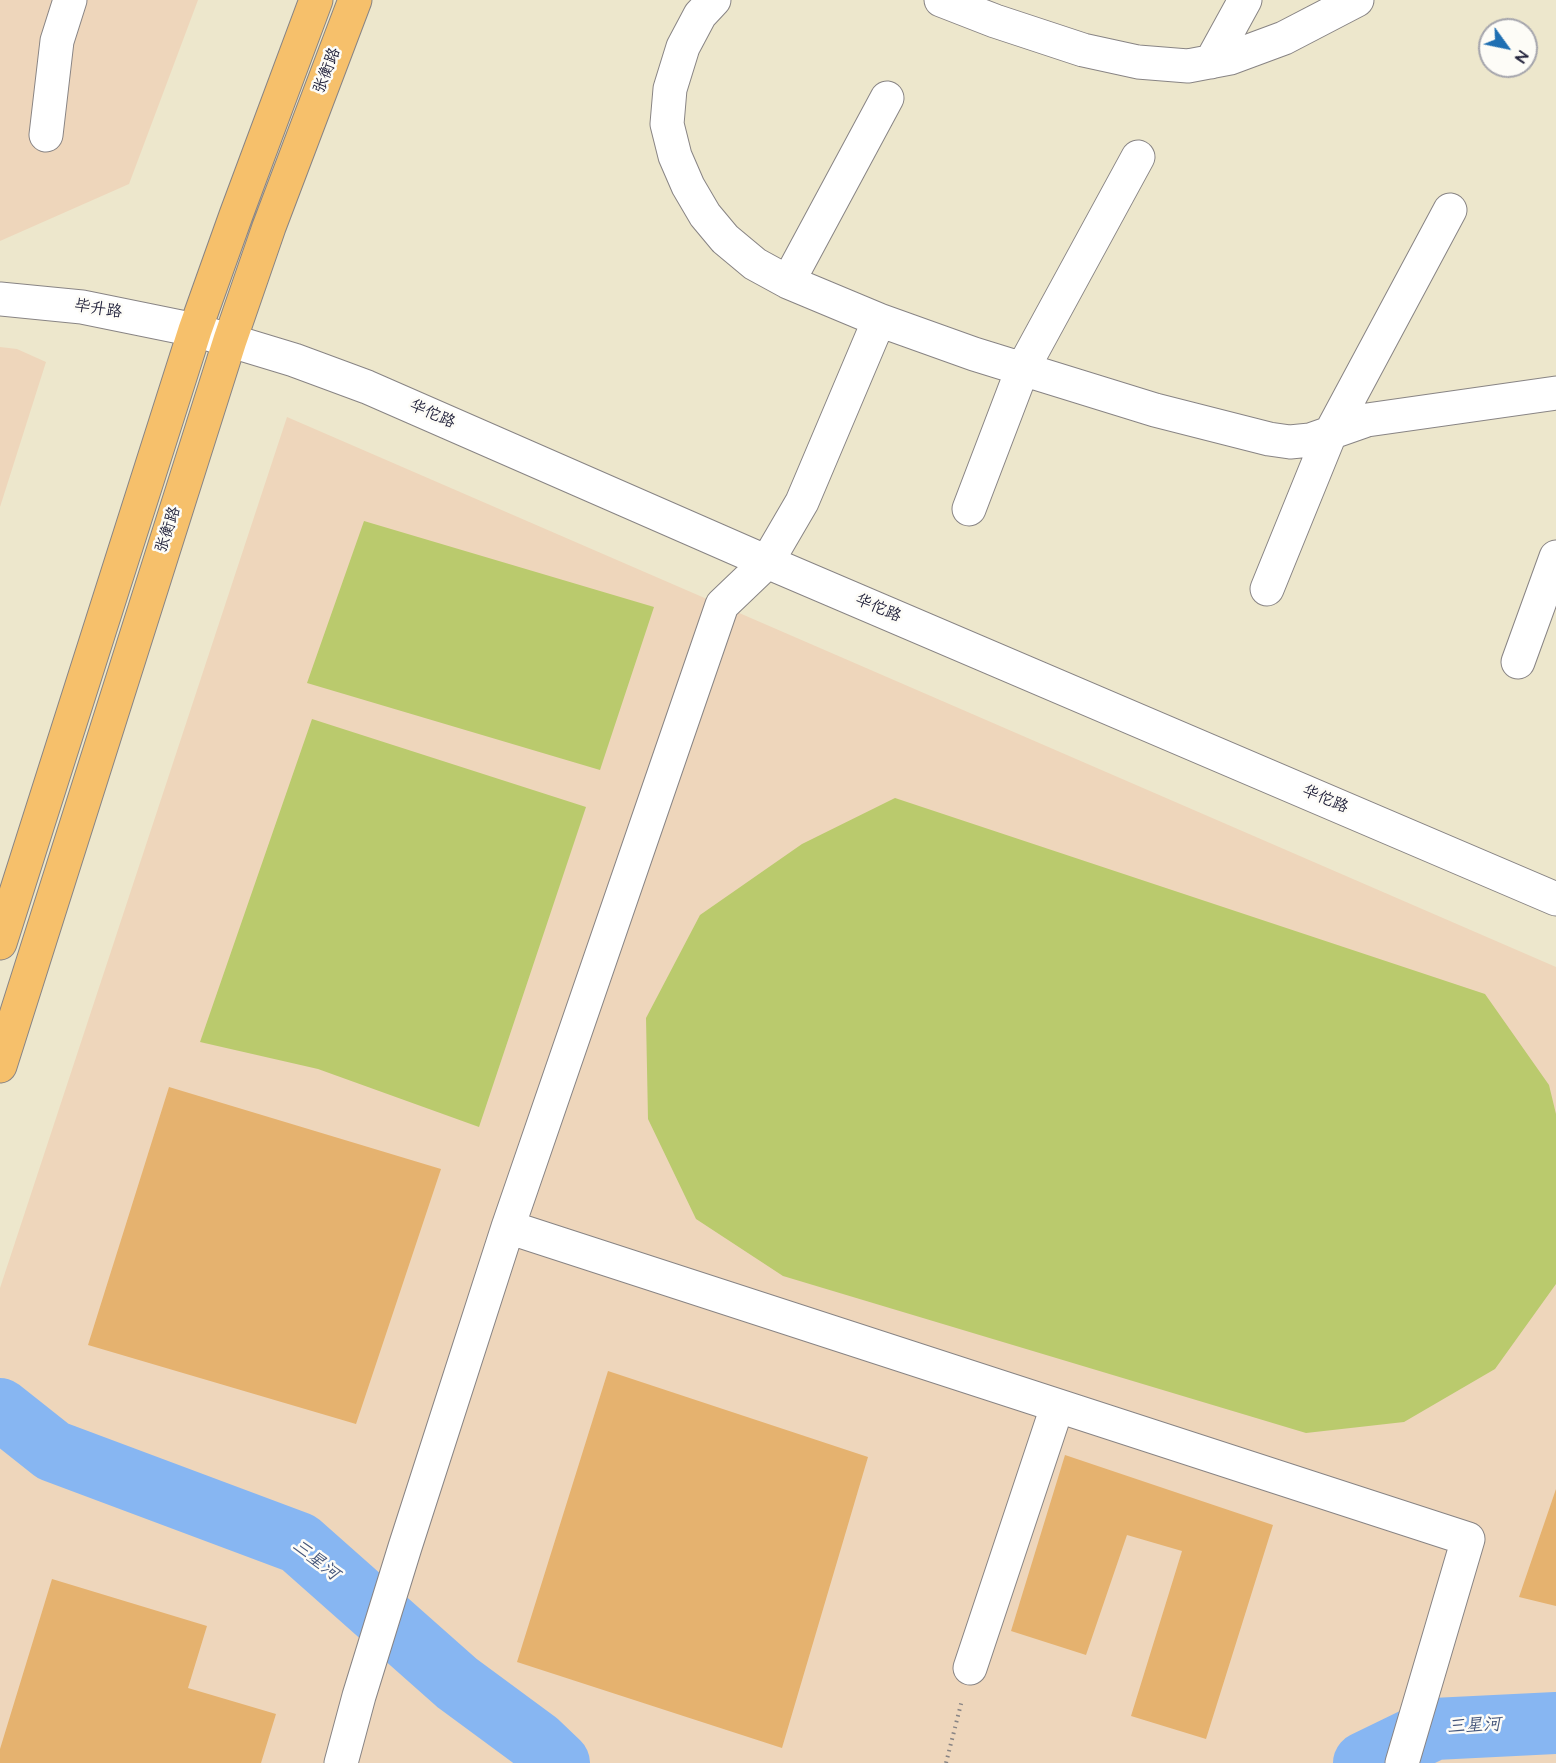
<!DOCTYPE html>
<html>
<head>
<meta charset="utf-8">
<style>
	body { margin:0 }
	#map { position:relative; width:1556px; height:1763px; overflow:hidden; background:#ede7cc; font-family:"Architects Daughter",sans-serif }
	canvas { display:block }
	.north { position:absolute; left:1478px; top:18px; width:60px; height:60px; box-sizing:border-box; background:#fdfcf7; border:2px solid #a5a5ac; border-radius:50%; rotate:123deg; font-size:16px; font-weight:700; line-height:24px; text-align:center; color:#22223b }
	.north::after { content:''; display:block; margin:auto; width:21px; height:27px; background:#1f6fb2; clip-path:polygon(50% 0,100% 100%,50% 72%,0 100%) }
</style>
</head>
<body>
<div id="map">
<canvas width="1556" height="1763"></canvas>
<div class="north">N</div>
</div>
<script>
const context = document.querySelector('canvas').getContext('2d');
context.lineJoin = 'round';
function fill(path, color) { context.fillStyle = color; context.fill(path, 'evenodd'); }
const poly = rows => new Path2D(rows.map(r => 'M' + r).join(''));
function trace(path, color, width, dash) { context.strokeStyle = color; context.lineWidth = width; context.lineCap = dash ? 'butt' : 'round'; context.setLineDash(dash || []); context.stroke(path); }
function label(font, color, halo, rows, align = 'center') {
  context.font = font + ' "Architects Daughter","LXGW WenKai TC",sans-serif'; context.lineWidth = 5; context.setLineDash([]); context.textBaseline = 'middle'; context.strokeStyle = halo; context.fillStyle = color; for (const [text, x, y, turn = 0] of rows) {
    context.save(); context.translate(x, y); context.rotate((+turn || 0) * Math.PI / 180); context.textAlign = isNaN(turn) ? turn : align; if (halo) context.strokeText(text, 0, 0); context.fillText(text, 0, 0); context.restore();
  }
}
fill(poly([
	[0,0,198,0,129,184,0,241],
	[0,347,17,349,46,362,0,507],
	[287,417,1556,967,1556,1763,0,1763,0,1288]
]), '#eed6bb');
fill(poly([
	[364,521,654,607,600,770,307,683],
	[312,719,586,807,479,1127,318,1069,200,1042],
	[895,798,1485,994,1549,1085,1556,1114,1556,1284,1495,1369,1404,1422,1306,1433,783,1276,696,1219,648,1119,646,1018,700,915,802,844]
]), '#baca6d');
trace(poly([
	[0,1409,53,1451,299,1543,457,1683,537,1742,559,1763],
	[1364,1763,1434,1729,1556,1723]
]), '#87b6f2', 62);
fill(poly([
	[169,1087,441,1169,356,1424,88,1345],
	[608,1371,868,1457,782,1748,517,1662],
	[1065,1455,1273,1525,1206,1739,1131,1716,1182,1551,1127,1535,1086,1655,1011,1631],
	[1556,1489,1556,1606,1519,1597],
	[52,1579,207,1626,188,1688,276,1714,261,1763,0,1763,0,1749]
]), '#e5b26f');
const minor = poly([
	[714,0,700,15,683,47,670,89,667,124,675,156,688,186,705,215,725,239,755,264,788,282,879,320,974,354,1155,410,1269,439,1290,442,1310,440,1367,420,1556,393],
	[941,0,995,21,1083,50,1138,62,1188,66,1230,58,1284,38,1357,0],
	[1211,62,1245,0],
	[46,135,57,41,70,0],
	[788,282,887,98],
	[0,299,82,307,195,330,294,360,367,387,767,562,1556,899],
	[969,509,1022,370,1138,157],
	[1267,589,1330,434,1450,210],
	[1518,662,1556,557],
	[508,1227,1468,1539,1402,1763],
	[970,1668,1057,1407],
	[341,1763,359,1696,405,1547,508,1227,722,605,767,562,802,502,879,320]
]);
const major = poly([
	[0,943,195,330,236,215,316,0],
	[0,1066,230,340,269,227,355,0]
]);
trace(minor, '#888484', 35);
trace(major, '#888484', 35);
trace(poly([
	[946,1763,962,1700]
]), '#888484', 4, [1.5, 4.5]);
trace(minor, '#fff', 33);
trace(major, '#f6c06b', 33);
label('16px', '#22223b', '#fdfcf7', [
	["张衡路",328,71,-69],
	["毕升路",98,310,9],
	["华佗路",432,415,24],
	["张衡路",169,530,-72],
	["华佗路",878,609,23],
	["华佗路",1325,800,23]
]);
label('italic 18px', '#45567b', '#fdfcf7', [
	["三星河",315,1561,38],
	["三星河",1474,1727,-3]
]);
</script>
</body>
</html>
